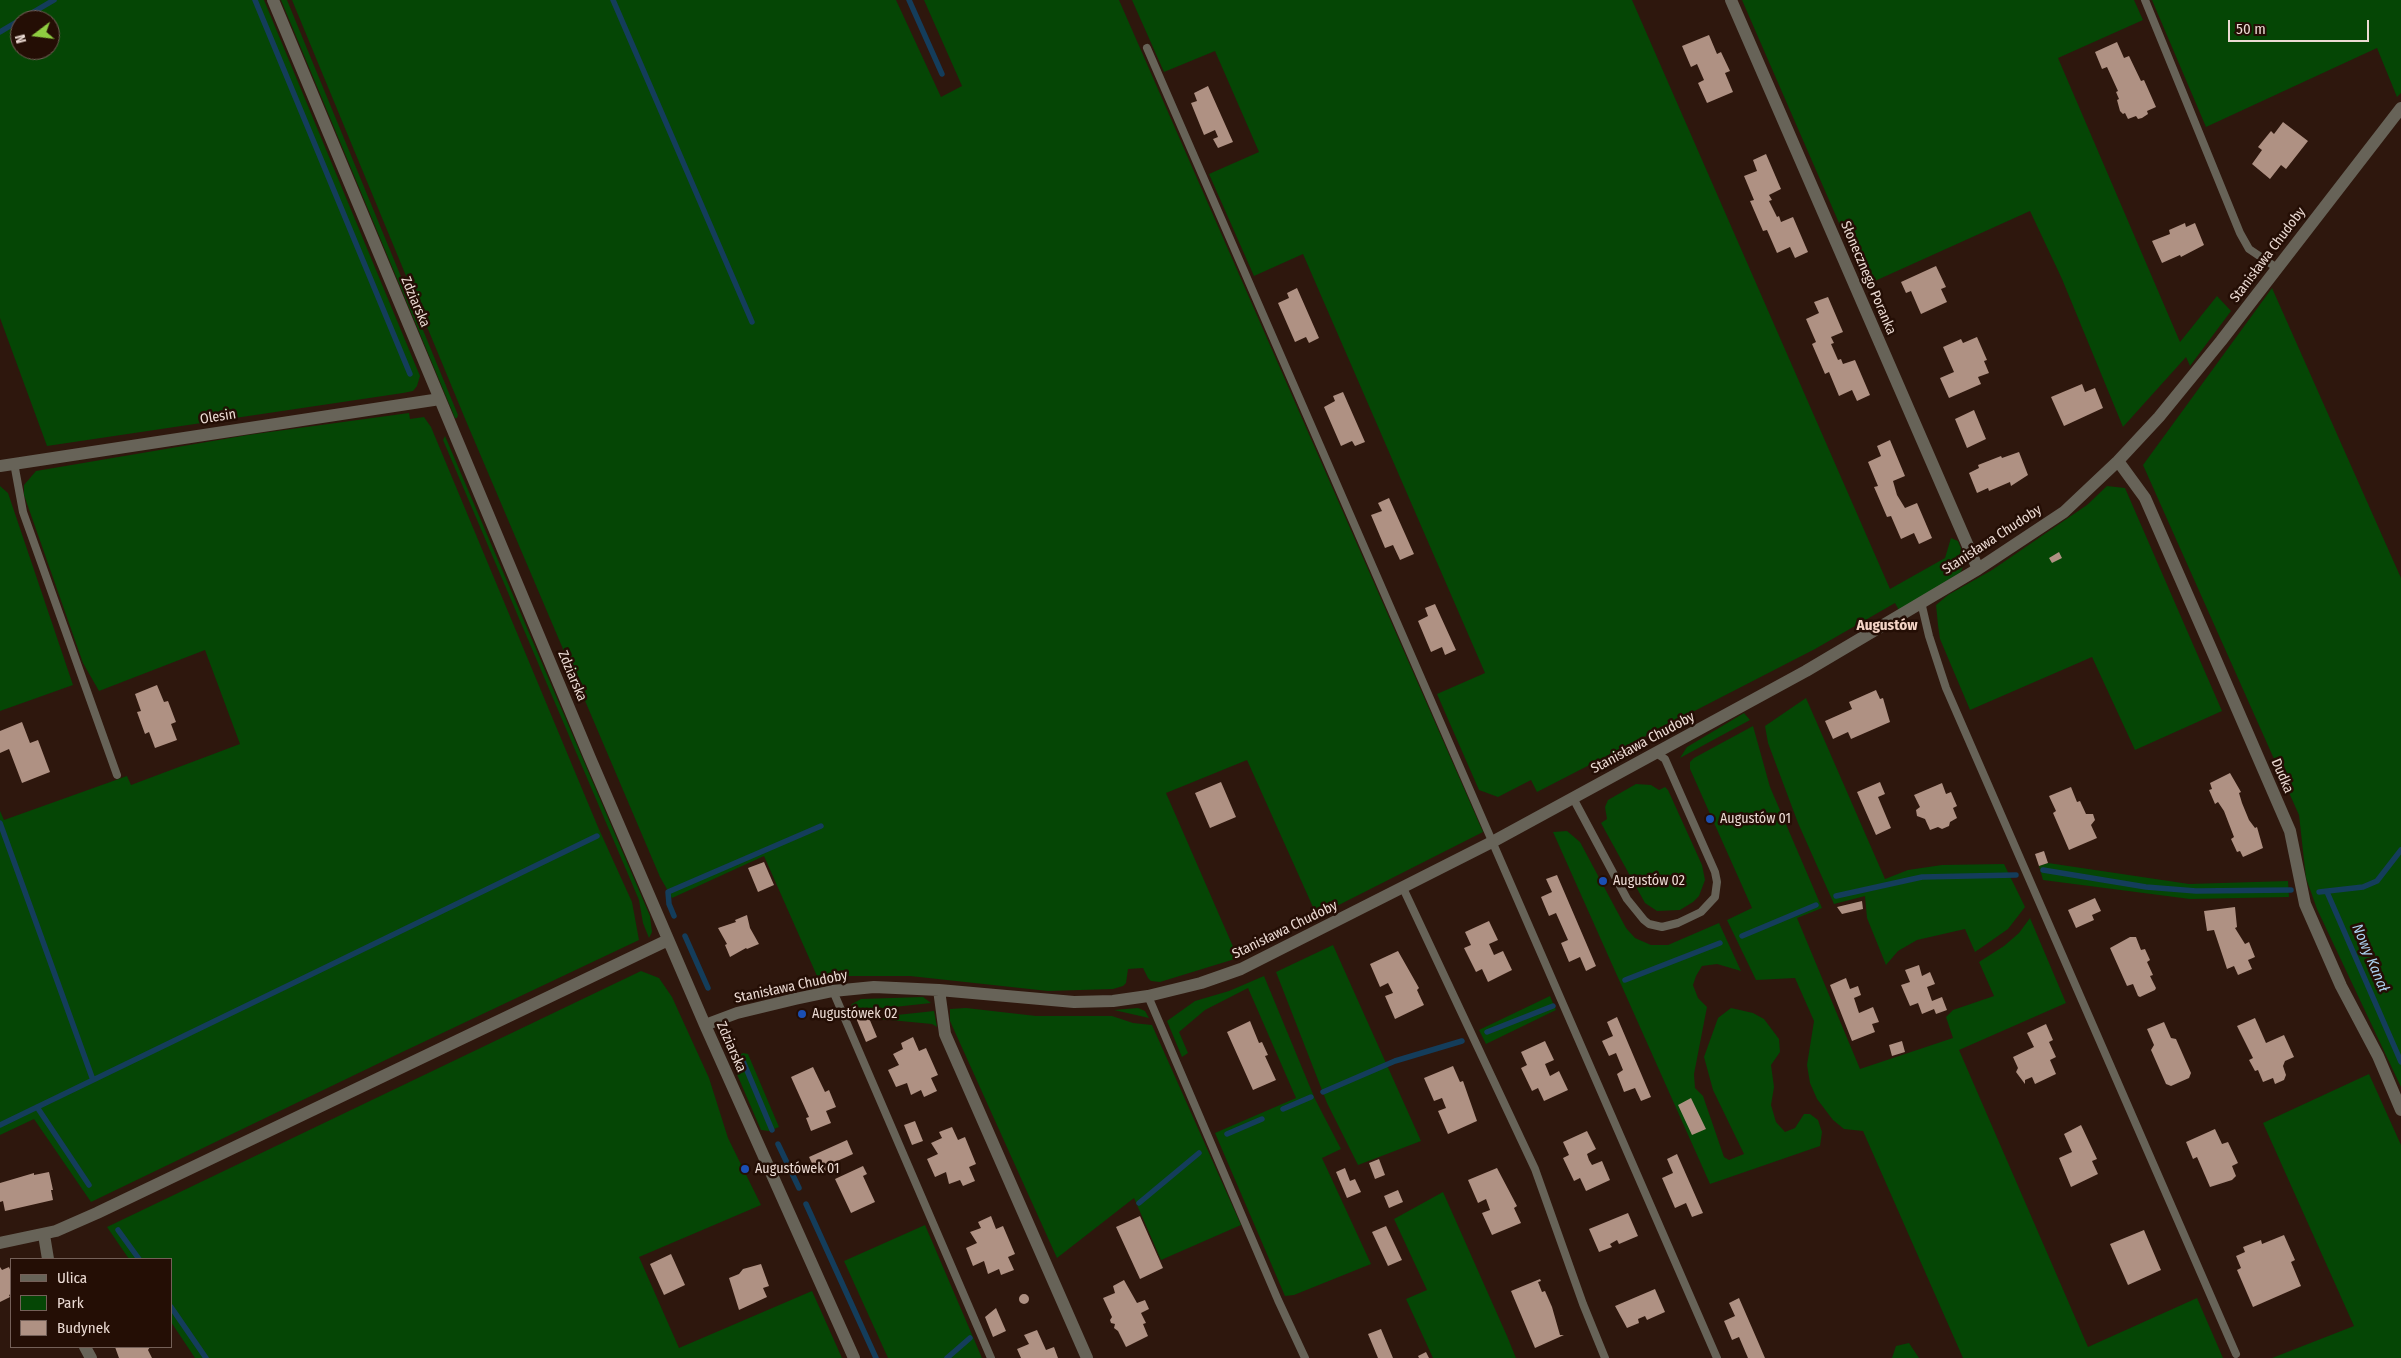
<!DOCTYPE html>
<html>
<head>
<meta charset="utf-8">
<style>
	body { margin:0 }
	#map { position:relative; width:2401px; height:1358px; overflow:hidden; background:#2e170d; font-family:"Fira Sans Condensed",sans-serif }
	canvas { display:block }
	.legend { position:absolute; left:10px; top:1258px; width:162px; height:90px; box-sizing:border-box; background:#240e05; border:1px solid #746058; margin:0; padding:6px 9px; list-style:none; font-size:15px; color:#ecdbd4 }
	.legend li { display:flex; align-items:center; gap:10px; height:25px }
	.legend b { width:25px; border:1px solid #746058 }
	.north { position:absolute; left:10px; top:10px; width:50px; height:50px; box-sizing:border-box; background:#240e05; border:1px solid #746058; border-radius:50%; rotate:255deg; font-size:14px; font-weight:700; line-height:20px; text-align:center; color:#ecdbd4 }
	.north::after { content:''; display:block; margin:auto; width:18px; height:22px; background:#8fcd41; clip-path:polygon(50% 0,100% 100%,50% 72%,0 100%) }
	.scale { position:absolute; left:2228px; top:20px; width:141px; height:22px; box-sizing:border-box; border:2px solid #ecdbd4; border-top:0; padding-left:6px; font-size:15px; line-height:18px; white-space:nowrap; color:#ecdbd4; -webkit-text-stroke:4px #240e05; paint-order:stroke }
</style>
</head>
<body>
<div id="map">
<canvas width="2401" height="1358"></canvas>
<ul class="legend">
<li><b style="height:6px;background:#676358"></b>Ulica</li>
<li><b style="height:14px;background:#054605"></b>Park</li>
<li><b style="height:14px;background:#af9183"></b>Budynek</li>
</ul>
<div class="north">N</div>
<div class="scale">50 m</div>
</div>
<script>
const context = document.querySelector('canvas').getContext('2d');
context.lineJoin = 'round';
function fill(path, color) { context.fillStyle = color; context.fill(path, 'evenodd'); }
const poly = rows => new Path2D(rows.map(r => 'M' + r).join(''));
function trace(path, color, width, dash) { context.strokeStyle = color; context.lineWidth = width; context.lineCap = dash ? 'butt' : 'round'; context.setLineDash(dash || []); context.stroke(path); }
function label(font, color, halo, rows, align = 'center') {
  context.font = font + ' "Fira Sans Condensed",sans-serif'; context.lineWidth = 5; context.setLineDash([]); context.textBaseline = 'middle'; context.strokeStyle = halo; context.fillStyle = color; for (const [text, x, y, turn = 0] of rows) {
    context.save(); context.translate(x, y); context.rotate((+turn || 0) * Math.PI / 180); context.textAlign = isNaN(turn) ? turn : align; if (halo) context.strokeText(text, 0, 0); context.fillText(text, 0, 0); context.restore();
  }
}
fill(poly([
	[0,0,264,0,420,376,417,386,413,391,403,393,47,446,0,318],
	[20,20,50,20,50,50,20,50],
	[281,0,287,0,458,415,457,418,455,418],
	[292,0,896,0,941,97,962,86,924,0,1119,0,1483,832,1317,916,1247,760,1166,793,1238,958,1160,982,1151,981,1148,978,1143,968,1128,969,1126,983,1123,986,1113,989,1048,991,910,976,817,976,764,856,672,898,660,877,466,421],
	[1132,0,1632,0,1890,589,1945,558,1951,538,1958,541,1965,559,1961,572,1900,612,1895,603,1815,649,1537,792,1531,780,1498,797,1479,790,1437,694,1485,673,1303,254,1254,276,1209,174,1259,152,1215,51,1164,72],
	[1742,0,2134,0,2143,20,2058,58,2180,342,2217,296,2231,311,2190,366,2186,357,2123,427,2062,279,2030,211,1866,285],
	[2152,0,2401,0,2401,93,2397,97,2377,48,2206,127],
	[2272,288,2401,578,2401,1087,2317,909,2306,878,2299,815,2143,465],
	[409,413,410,419,424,417,431,427,598,827,632,902,639,940,396,1055,91,1202,34,1119,0,1135,0,811,4,820,127,776,131,785,240,744,205,650,99,691,83,663,24,495,24,485,36,471,248,435],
	[445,436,650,916,652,932,649,938,643,923,639,900,443,440],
	[0,486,8,493,73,685,0,711],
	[2107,486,2125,488,2222,711,2135,750,2092,657,1970,710,1940,639,1938,625,1936,605,1948,595,1992,570,2087,505],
	[1806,698,1885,879,1908,870,1942,865,2004,864,2025,907,2008,929,1975,952,1965,929,1917,940,1898,951,1886,965,1867,918,1865,896,1834,904,1798,823,1768,743,1765,726],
	[1744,713,1750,720,1680,758,1687,747],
	[1753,726,1770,787,1822,908,1797,918,1860,1069,1953,1038,1946,1017,1953,1010,1994,996,1979,962,2004,946,2019,933,2030,918,2066,1003,1959,1050,2088,1347,2197,1298,2223,1358,1963,1358,1863,1131,1844,1129,1833,1120,1817,1099,1810,1083,1807,1065,1814,1021,1795,978,1756,980,1727,920,1752,908,1690,769,1690,762,1694,758],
	[1636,784,1651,785,1659,790,1665,787,1668,790,1702,865,1705,880,1699,896,1693,902,1680,910,1657,911,1645,903,1601,823,1607,819,1605,807,1608,800],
	[1567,831,1580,842,1626,928,1635,938,1651,945,1668,945,1719,923,1741,971,1717,964,1702,966,1696,976,1693,985,1698,998,1707,1007,1694,1074,1695,1088,1703,1096,1724,1157,1729,1160,1744,1154,1713,1090,1704,1057,1718,1018,1731,1008,1753,1013,1764,1019,1779,1039,1780,1052,1771,1065,1774,1087,1771,1105,1776,1122,1785,1132,1795,1128,1804,1114,1810,1114,1818,1120,1822,1132,1820,1146,1710,1184,1553,832],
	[2048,863,2189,884,2288,881,2289,897,2190,899,2043,880,2039,866],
	[1333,945,1421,1141,1358,1165,1327,1103,1276,972],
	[641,971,659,978,672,997,709,1078,728,1138,761,1205,639,1257,679,1348,812,1291,842,1358,195,1358,171,1322,171,1259,129,1259,107,1227],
	[1264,976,1315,1099,1341,1149,1322,1158,1371,1264,1294,1295,1285,1296,1215,1133,1296,1098,1248,988,1205,1010,1179,1032,1188,1053,1182,1057,1167,1021,1195,1001,1229,991],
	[1550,996,1556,1010,1486,1044,1479,1030],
	[923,997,931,1003,867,1010,850,1009,852,1004,861,999],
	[966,1008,1036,1016,1112,1016,1133,1023,1152,1025,1241,1225,1161,1260,1134,1198,1057,1258,950,1021,950,1009],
	[1138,1008,1145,1011,1149,1018,1114,1010],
	[934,1011,937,1027,932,1024,869,1018],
	[743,1053,748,1054,779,1127,769,1131,761,1130,733,1065,731,1059],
	[2369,1074,2401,1145,2401,1358,2272,1358,2354,1326,2263,1123],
	[1443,1192,1507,1336,1516,1358,1433,1358,1406,1299,1427,1290,1394,1219],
	[925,1225,982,1358,888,1358,844,1261],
	[1909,1343,1919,1358,1892,1358,1896,1346]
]), '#054605');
trace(poly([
	[255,0,410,374],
	[613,0,752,322],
	[909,0,942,74],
	[20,20,54,0],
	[0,32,20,20],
	[0,823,93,1080],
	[2043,870,2146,887,2196,891,2291,890],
	[2319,892,2363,887,2377,881,2401,850],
	[2327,892,2401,1062],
	[1836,896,1922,877,2016,875],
	[674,916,669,904,668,892,821,826],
	[685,936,708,988],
	[1742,936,1816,905],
	[1625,980,1720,943],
	[1487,1032,1553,1006],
	[743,1061,772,1130],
	[1323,1092,1395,1061,1462,1041],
	[37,1107,89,1185],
	[1283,1109,1311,1097],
	[0,1125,597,836],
	[1227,1134,1262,1119],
	[778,1144,799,1188],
	[1139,1203,1199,1153],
	[806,1204,876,1358],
	[118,1230,139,1259],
	[171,1307,206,1358],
	[947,1358,970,1338]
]), '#143d5b', 5.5);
fill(poly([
	[1709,35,1717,54,1721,52,1730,71,1725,73,1733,92,1707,103,1698,83,1704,80,1697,64,1691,67,1682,46],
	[2117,42,2124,58,2129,56,2141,81,2144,80,2156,107,2147,111,2148,114,2142,118,2138,119,2136,116,2128,119,2125,113,2123,114,2120,111,2117,100,2119,99,2116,92,2118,91,2107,67,2102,69,2095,52],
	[1208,86,1233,142,1218,148,1213,139,1218,137,1215,130,1204,135,1191,103,1197,101,1194,93],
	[2283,122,2308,141,2286,169,2281,165,2270,179,2252,164,2262,150,2258,147,2271,131,2274,134],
	[1766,154,1781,189,1769,195,1772,200,1769,201,1777,217,1779,216,1781,222,1793,217,1808,252,1795,258,1790,247,1777,253,1767,230,1763,231,1750,201,1754,200,1744,176,1757,171,1753,160],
	[2185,223,2186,227,2195,223,2204,245,2181,257,2180,255,2162,263,2152,241,2170,234,2169,230],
	[1936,266,1946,287,1941,289,1947,302,1921,314,1911,291,1906,293,1901,282],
	[1297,288,1319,338,1309,343,1306,337,1295,342,1278,303,1289,298,1287,293],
	[1828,297,1843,332,1831,337,1834,343,1831,344,1838,360,1841,359,1843,364,1855,360,1870,395,1857,401,1852,390,1839,396,1829,372,1825,374,1812,344,1816,342,1806,319,1819,313,1814,302],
	[1977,337,1987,360,1984,361,1989,373,1978,377,1981,384,1949,398,1940,378,1954,372,1943,347,1961,339,1963,343],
	[2082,384,2085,392,2095,388,2103,408,2064,426,2051,397],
	[1343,392,1365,442,1355,446,1352,441,1341,446,1324,407,1335,401,1333,396],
	[1974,410,1986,439,1967,448,1955,419],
	[1890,440,1905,476,1893,481,1897,495,1905,508,1917,503,1932,538,1919,544,1914,533,1901,539,1891,516,1887,517,1874,487,1878,486,1868,462,1881,456,1877,446],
	[2019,452,2028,475,2011,486,2010,482,1989,491,1988,488,1977,493,1969,473,1979,468,1978,465,2001,456,2002,458],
	[1389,498,1414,554,1400,560,1393,545,1385,548,1371,515,1382,511,1378,503],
	[2059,552,2062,558,2052,563,2049,558],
	[1435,604,1456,650,1445,655,1442,647,1431,652,1418,621,1428,616,1425,608],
	[157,685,164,702,168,701,176,722,171,724,177,740,155,748,149,732,145,734,137,712,141,711,135,694],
	[1876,690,1880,699,1883,698,1890,722,1851,739,1848,732,1833,739,1825,721,1852,709,1849,702],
	[22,722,30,743,38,740,50,772,22,783,9,749,0,753,0,731],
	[2230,773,2241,792,2239,793,2242,803,2249,820,2255,828,2257,827,2263,848,2243,857,2240,851,2237,852,2231,839,2234,837,2224,811,2218,802,2215,804,2209,790,2212,789,2210,783],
	[1221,782,1236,817,1210,828,1195,793],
	[1880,782,1885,794,1878,797,1891,828,1876,835,1857,792],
	[1942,783,1946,794,1951,792,1957,806,1953,808,1957,818,1950,822,1949,826,1942,829,1938,827,1930,830,1925,819,1917,816,1916,810,1920,807,1914,795],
	[2071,787,2077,802,2080,801,2086,814,2093,814,2095,820,2091,825,2097,838,2069,850,2053,813,2056,811,2049,796],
	[2044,851,2048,863,2039,866,2035,854],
	[764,862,774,885,758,892,748,868],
	[1557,875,1596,966,1586,971,1580,957,1569,962,1561,943,1568,940,1556,913,1549,916,1541,897,1552,892,1546,879],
	[2095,898,2101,911,2092,915,2094,920,2076,928,2068,910],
	[1862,901,1863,909,1842,914,1837,907],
	[2235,907,2237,927,2235,928,2245,944,2249,942,2255,957,2248,960,2252,969,2238,975,2234,966,2227,969,2214,930,2207,931,2204,911],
	[747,915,750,928,759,944,747,949,746,948,730,957,725,945,727,944,718,928,736,922,735,920],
	[1489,921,1498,940,1489,944,1494,955,1503,951,1512,970,1488,982,1482,969,1476,972,1464,948,1471,945,1465,932],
	[2130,937,2136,937,2141,950,2145,949,2150,960,2147,962,2153,975,2150,976,2156,988,2155,990,2140,997,2138,996,2133,984,2127,986,2110,948],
	[1398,951,1419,988,1417,990,1424,1005,1395,1019,1385,996,1393,993,1388,983,1380,987,1370,964],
	[1919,965,1922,976,1930,972,1935,984,1927,987,1932,1001,1942,997,1947,1010,1936,1014,1934,1009,1922,1014,1918,1003,1910,1006,1901,985,1910,982,1905,970],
	[1846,978,1850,989,1858,986,1861,995,1854,998,1859,1013,1873,1007,1879,1022,1872,1024,1875,1032,1852,1041,1830,985],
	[1617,1017,1651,1097,1641,1101,1635,1088,1624,1092,1617,1074,1623,1070,1616,1053,1609,1056,1602,1041,1613,1036,1607,1022],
	[856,1018,869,1018,877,1037,866,1042],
	[2255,1018,2266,1043,2284,1035,2294,1057,2285,1061,2283,1066,2286,1075,2284,1080,2275,1084,2273,1078,2263,1082,2258,1070,2255,1071,2249,1060,2253,1058,2237,1026],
	[1250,1021,1259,1043,1262,1042,1268,1055,1265,1056,1276,1080,1253,1090,1227,1032],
	[2164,1022,2171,1038,2176,1039,2191,1073,2189,1078,2171,1086,2166,1084,2151,1050,2154,1045,2147,1029],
	[2046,1024,2053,1040,2049,1042,2056,1057,2050,1060,2056,1074,2035,1084,2032,1077,2025,1080,2025,1084,2016,1072,2018,1068,2013,1057,2034,1047,2027,1033],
	[913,1037,919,1051,926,1048,938,1075,931,1078,937,1091,924,1097,921,1090,911,1095,907,1083,896,1087,888,1070,899,1065,893,1054,903,1049,901,1043],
	[1545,1041,1554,1060,1545,1064,1550,1076,1559,1071,1568,1090,1544,1101,1538,1088,1532,1091,1521,1068,1527,1065,1521,1052],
	[1902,1041,1905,1052,1892,1056,1889,1045],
	[1453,1066,1460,1082,1463,1081,1477,1121,1448,1134,1438,1111,1446,1108,1442,1098,1434,1101,1424,1078],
	[813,1067,825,1092,829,1090,836,1107,826,1111,831,1123,811,1131,806,1118,809,1117,791,1077],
	[1691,1098,1706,1129,1692,1135,1678,1105],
	[915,1121,923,1141,912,1145,904,1125],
	[2081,1125,2097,1159,2092,1161,2098,1174,2071,1187,2059,1158,2072,1152,2064,1134],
	[952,1127,958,1140,965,1137,976,1164,969,1167,975,1181,963,1186,960,1180,949,1184,946,1172,935,1177,927,1159,938,1154,931,1143,942,1138,939,1132],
	[2215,1129,2222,1144,2228,1142,2238,1163,2232,1166,2236,1176,2232,1180,2210,1187,2197,1157,2193,1159,2186,1142],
	[1587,1131,1596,1149,1587,1154,1589,1160,1592,1165,1602,1161,1610,1180,1586,1191,1580,1178,1574,1181,1563,1158,1569,1155,1563,1142],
	[847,1140,853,1154,826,1166,827,1170,817,1174,809,1157],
	[1677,1154,1703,1213,1692,1217,1686,1203,1675,1208,1662,1178,1673,1173,1667,1159],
	[1379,1159,1385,1175,1375,1179,1369,1163],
	[863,1166,867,1174,863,1176,875,1202,851,1213,835,1179],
	[1345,1168,1350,1181,1355,1179,1361,1192,1347,1198,1336,1172],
	[1497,1168,1517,1206,1514,1208,1521,1223,1492,1235,1482,1213,1490,1210,1486,1199,1478,1203,1468,1180],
	[49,1172,53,1190,51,1190,53,1200,5,1211,3,1201,0,1202,0,1183,34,1173,34,1175],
	[1398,1190,1403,1202,1389,1208,1384,1196],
	[1628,1213,1638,1236,1619,1244,1617,1240,1610,1244,1612,1247,1599,1252,1589,1229],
	[991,1216,996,1229,1003,1226,1015,1254,1008,1257,1014,1270,1001,1275,999,1269,988,1274,984,1261,973,1266,966,1248,977,1243,970,1232,981,1228,978,1222],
	[1140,1216,1163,1268,1140,1279,1116,1227],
	[1386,1226,1402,1260,1388,1266,1372,1232],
	[2144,1230,2161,1270,2128,1285,2110,1244],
	[2284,1235,2295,1260,2291,1262,2301,1286,2253,1307,2237,1270,2241,1268,2236,1256,2245,1252,2243,1247,2261,1240,2262,1244],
	[671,1254,685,1285,664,1295,650,1264],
	[761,1264,769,1286,763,1288,767,1297,739,1310,729,1278,739,1274,743,1269],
	[0,1267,2,1270,9,1267,11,1272,11,1294,9,1295,10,1297,0,1302],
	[1540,1279,1541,1281,1538,1282,1542,1292,1545,1291,1552,1307,1560,1335,1564,1335,1535,1348,1511,1291],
	[1124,1280,1137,1303,1145,1300,1149,1309,1141,1313,1146,1323,1143,1324,1148,1336,1126,1347,1118,1331,1114,1328,1115,1324,1111,1323,1110,1320,1112,1317,1103,1298,1115,1293,1113,1286],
	[1655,1289,1665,1312,1647,1320,1645,1316,1638,1319,1639,1323,1627,1328,1615,1306],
	'1019 1299a5 5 0 1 1 10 0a5 5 0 1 1-10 0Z',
	[1739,1298,1759,1344,1765,1358,1748,1358,1739,1337,1732,1340,1724,1321,1735,1316,1729,1303],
	[996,1308,1006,1331,993,1337,985,1317],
	[1381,1329,1393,1358,1378,1358,1368,1334],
	[1037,1330,1046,1350,1054,1347,1058,1358,1021,1358,1017,1349,1029,1344,1024,1335],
	[115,1347,150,1347,148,1350,152,1358,119,1358],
	[1426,1352,1429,1358,1419,1358,1418,1356]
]), '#af9183');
trace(poly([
	[2145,0,2240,233,2249,249,2277,268],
	[1147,48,1717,1358],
	[14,463,23,512,117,775],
	[1921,602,1929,636,1946,688,2236,1354],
	[1573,798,1627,899,1644,920,1649,924,1662,927,1678,923,1701,912,1715,897,1717,882,1715,872,1665,759,1656,753],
	[1403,888,1535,1169,1583,1304,1605,1358],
	[833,991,991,1358],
	[1148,996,1278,1300,1305,1358]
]), '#676358', 8);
trace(poly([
	[273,0,590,758,705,1025,854,1358],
	[1731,0,1978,569],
	[2118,461,2145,498,2212,651,2290,831,2305,904,2341,986,2378,1056,2401,1110],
	[0,466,440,399],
	[939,990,945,1034,1087,1358],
	[705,1025,737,1013,795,999,833,991,874,987,939,990,1074,1002,1113,1001,1148,996,1201,983,1241,969,1494,841,1806,671,1978,569,2064,512,2118,461,2159,417,2221,341,2401,108],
	[44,1235,48,1259],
	[0,1243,56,1231,97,1213,668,940],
	[85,1347,91,1358]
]), '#676358', 12);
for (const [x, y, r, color] of [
	[1710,819,5,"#1a4fb4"],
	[1603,881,5,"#1a4fb4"],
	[802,1014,5,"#1a4fb4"],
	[745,1169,5,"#1a4fb4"]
]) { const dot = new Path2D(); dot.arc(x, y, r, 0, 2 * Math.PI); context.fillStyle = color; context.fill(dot); trace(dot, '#240e05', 2); }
label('14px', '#ecdbd4', '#240e05', [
	["Stanisława Chudoby",2268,255,-53],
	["Słonecznego Poranka",1868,278,67],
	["Zdziarska",415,302,67],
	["Olesin",218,417,-9],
	["Stanisława Chudoby",1992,540,-33],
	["Zdziarska",572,676,67],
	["Stanisława Chudoby",1643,743,-28],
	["Dudka",2282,776,67],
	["Stanisława Chudoby",1285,930,-26],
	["Stanisława Chudoby",791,987,-12],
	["Zdziarska",731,1047,66]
]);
label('14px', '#ecdbd4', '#240e05', [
	["Augustów 01",1720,819],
	["Augustów 02",1613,881],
	["Augustówek 02",812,1014],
	["Augustówek 01",755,1169]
], 'left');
label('bold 15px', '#f5d4c6', '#240e05', [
	["Augustów",1887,626]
]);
label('italic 15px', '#abd0ef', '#240e05', [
	["Nowy Kanał",2370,958,67]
]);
</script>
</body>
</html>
